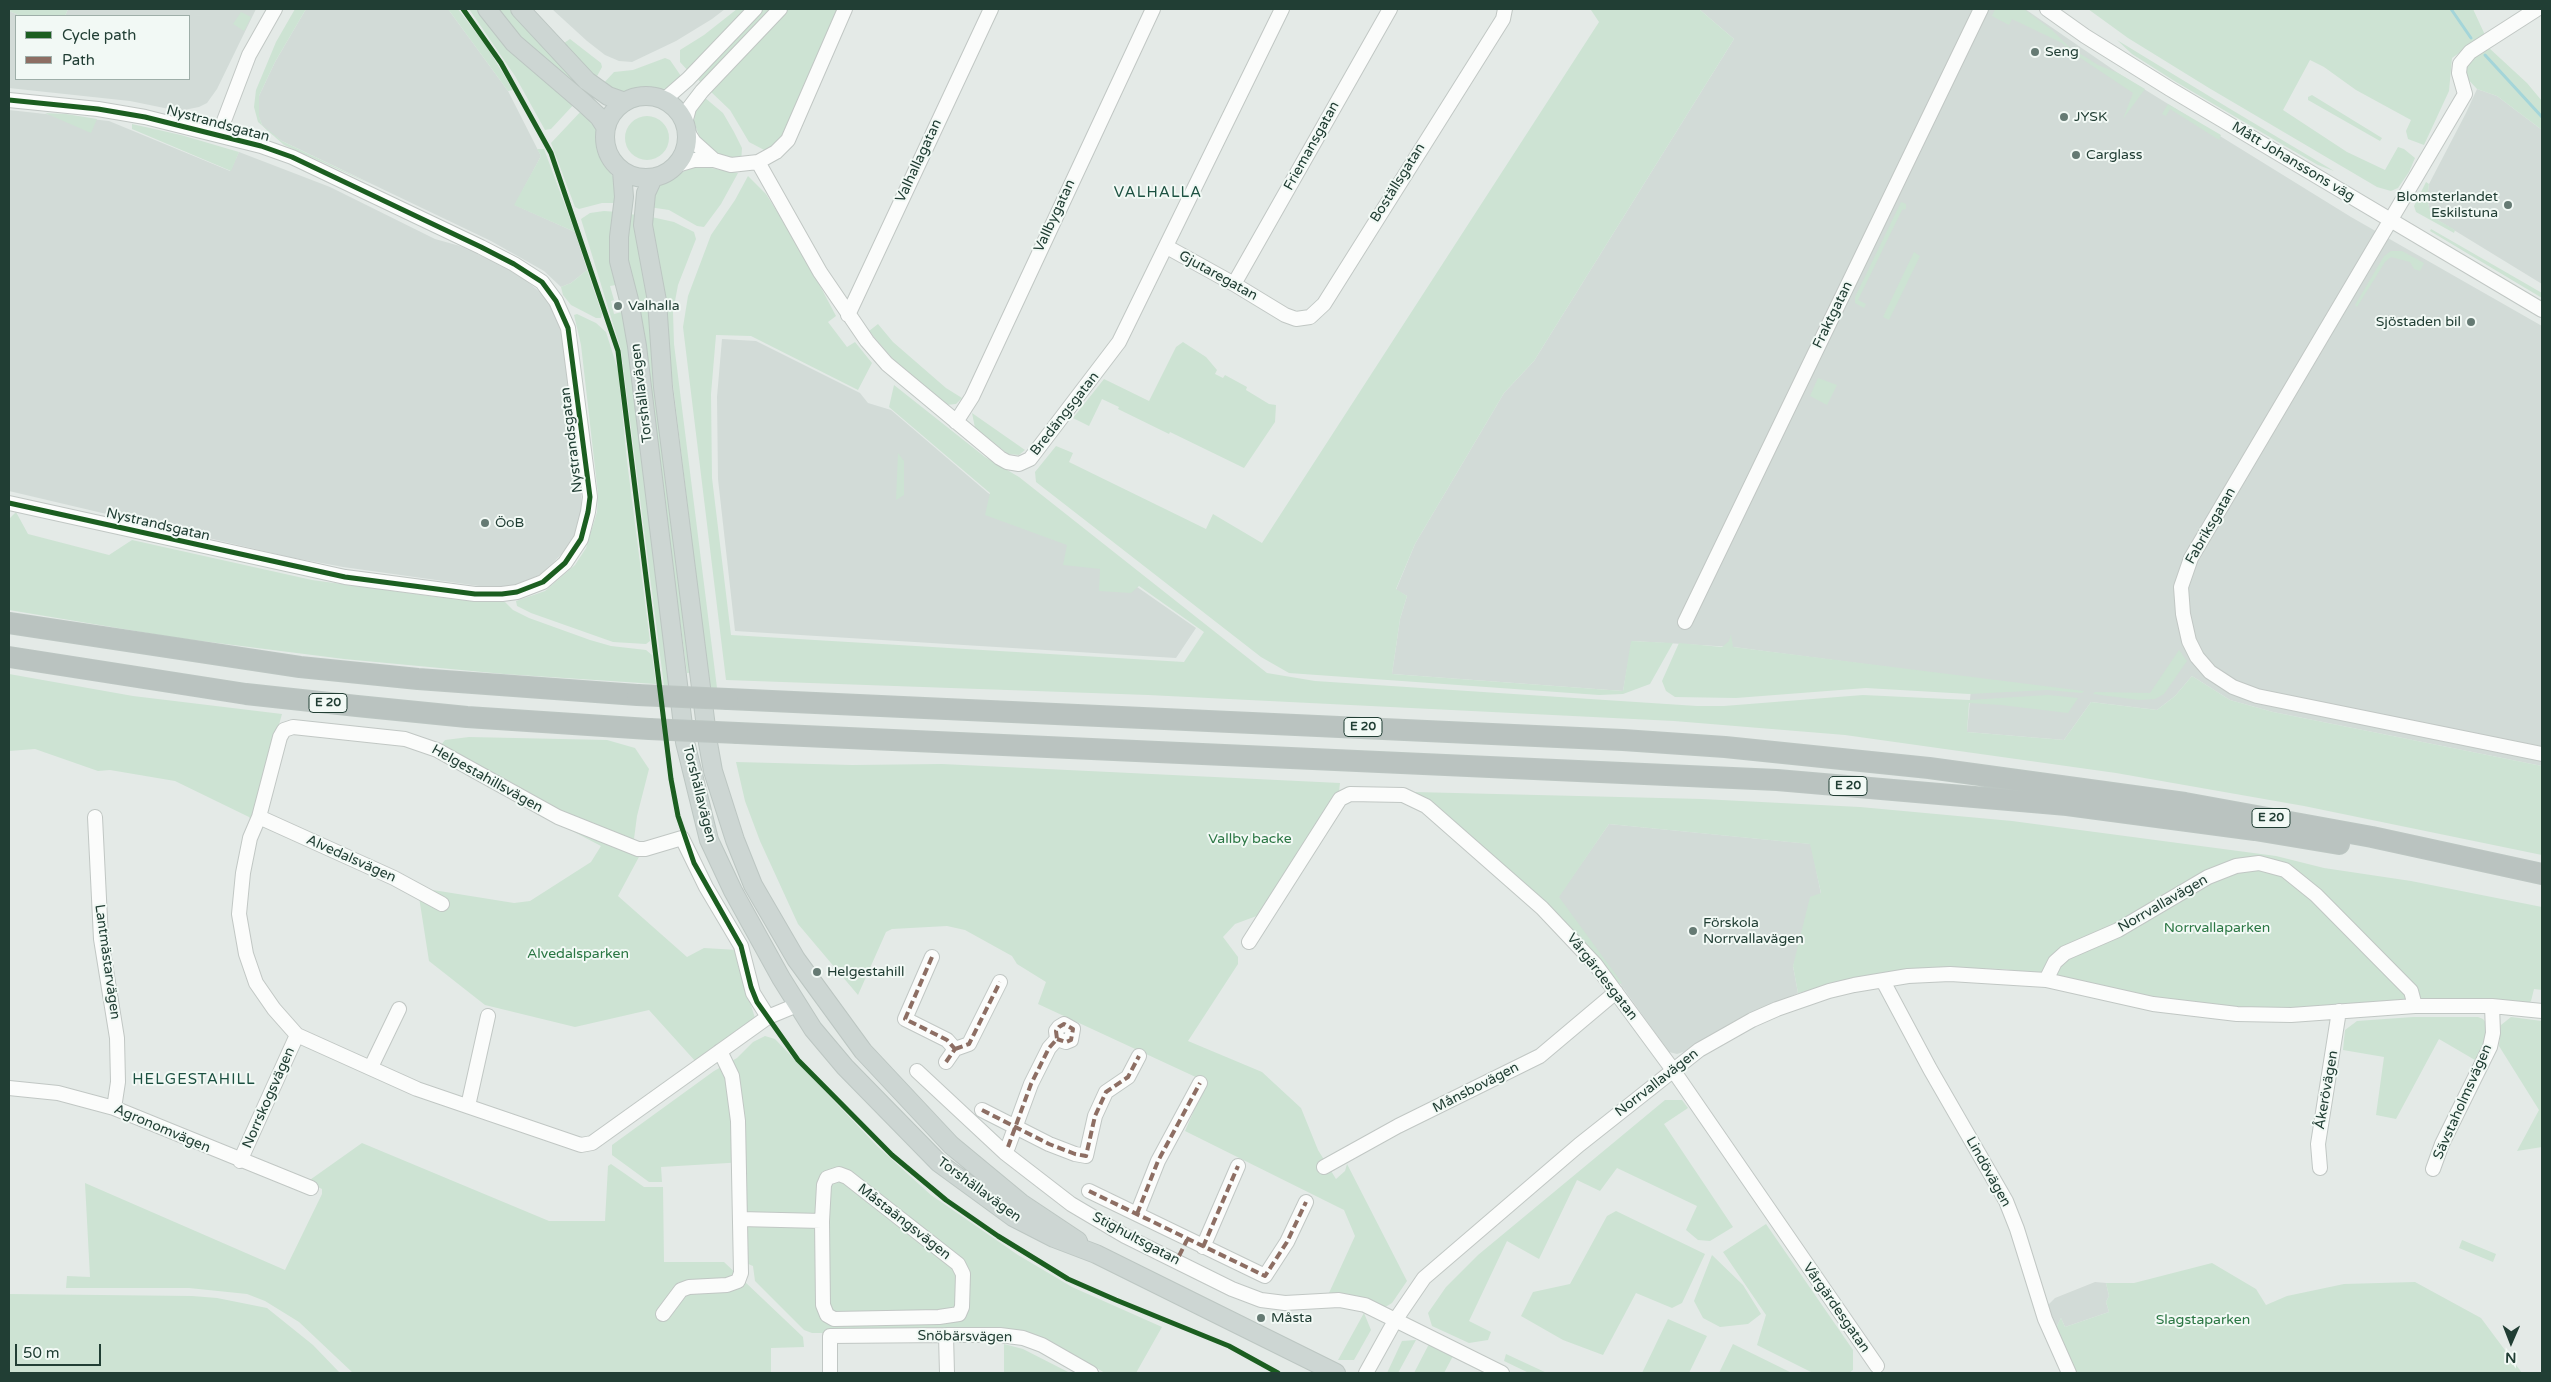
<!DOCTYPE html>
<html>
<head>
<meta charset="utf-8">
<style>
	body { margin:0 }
	#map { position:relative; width:2551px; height:1382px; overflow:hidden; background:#e4eae7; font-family:"Varela Round",sans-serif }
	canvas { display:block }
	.frame { position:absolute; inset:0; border:10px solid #213e34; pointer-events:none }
	.legend { position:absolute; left:15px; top:15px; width:175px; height:65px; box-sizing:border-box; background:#f2f9f5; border:1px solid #9eaea8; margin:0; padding:6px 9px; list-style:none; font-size:15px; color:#213e34 }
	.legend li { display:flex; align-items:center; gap:10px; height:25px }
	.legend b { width:25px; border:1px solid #9eaea8 }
	.north { position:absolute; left:2486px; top:1317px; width:50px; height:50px; -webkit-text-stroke:4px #f2f9f5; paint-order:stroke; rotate:181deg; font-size:14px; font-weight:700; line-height:20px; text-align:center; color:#213e34 }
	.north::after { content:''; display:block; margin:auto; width:18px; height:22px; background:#213e34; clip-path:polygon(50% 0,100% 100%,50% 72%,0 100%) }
	.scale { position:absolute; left:15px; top:1344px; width:86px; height:22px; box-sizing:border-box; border:2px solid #213e34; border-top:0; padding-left:6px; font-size:15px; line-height:18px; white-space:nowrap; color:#213e34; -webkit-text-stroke:4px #f2f9f5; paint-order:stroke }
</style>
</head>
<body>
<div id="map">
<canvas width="2551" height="1382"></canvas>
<div class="frame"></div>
<ul class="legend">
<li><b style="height:6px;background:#1b5e20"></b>Cycle path</li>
<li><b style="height:6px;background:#8d6e63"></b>Path</li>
</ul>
<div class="north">N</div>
<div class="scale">50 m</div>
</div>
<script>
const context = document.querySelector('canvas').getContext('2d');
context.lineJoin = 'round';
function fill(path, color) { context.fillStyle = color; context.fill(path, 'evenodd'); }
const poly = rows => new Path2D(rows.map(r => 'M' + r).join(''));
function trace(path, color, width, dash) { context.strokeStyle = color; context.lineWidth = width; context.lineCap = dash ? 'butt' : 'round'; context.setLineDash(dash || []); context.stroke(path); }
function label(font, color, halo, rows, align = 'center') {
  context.font = font + ' "Varela Round",sans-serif'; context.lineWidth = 4; context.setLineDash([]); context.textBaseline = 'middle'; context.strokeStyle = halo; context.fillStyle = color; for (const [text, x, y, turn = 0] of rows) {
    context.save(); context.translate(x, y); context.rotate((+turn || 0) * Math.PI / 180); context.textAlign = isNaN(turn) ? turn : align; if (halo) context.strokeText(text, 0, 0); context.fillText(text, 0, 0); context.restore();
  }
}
fill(poly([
	[68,9,256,9,217,89,207,103,199,107,179,111,130,101,9,88,9,11,21,16,16,16,16,79,189,79,189,16,65,16],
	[306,9,448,9,508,91,541,156,515,205,575,232,587,270,571,283,561,287,544,271,491,241,282,141,269,132,262,125,259,117,259,96,275,62],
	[552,9,725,9,712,19,676,41,632,62,619,61,605,55,587,41],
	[1699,9,2025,9,2118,73,2351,217,2542,326,2542,766,2273,712,2230,700,2192,676,2175,696,2157,710,2091,702,2064,740,1967,732,1972,678,1733,647,1632,641,1623,691,1392,674,1400,619,1407,596,1396,590,1415,544,1504,393,1534,361,1734,39],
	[2477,89,2497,96,2542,130,2542,284,2431,216,2427,198,2429,184,2466,113],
	[9,110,109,121,230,171,239,152,330,187,435,239,460,246,503,266,527,281,542,294,554,311,562,336,567,367,580,470,582,512,577,532,567,549,541,574,524,583,504,587,479,586,343,567,289,557,9,491],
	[722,339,756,341,860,393,868,403,891,410,988,493,1117,573,1196,628,1176,658,735,631,718,479,717,397],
	[1609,824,1811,844,1821,894,1793,966,1798,993,1729,1025,1689,1050,1677,1054,1669,1052,1558,897],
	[2095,1282,2106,1283,2109,1296,2106,1302,2109,1312,2065,1327,2061,1318,2056,1328,2048,1305,2055,1298]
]), '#d2dbd7');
fill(poly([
	[9,9,68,9,65,16,21,16,9,11],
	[295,9,306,9,275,62,259,96,259,116,262,125,282,141,373,185,284,145,258,122,254,107,256,90,276,42],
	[448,9,458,9,487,47,513,90,508,91],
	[469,9,478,9,520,56,577,101,551,129,545,130,515,76],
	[493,9,516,9,588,87,582,95,538,57],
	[737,9,746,9,711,44,689,72,680,62,680,50,704,35],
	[762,9,774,9,702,84,696,77],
	[788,9,840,9,787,131,768,152,749,142,730,110,709,90],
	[1517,9,1699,9,1734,39,1534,361,1504,393,1415,544,1396,589,1407,596,1400,619,1392,674,1623,691,1631,641,1673,643,1650,684,1623,694,1599,695,1289,673,1261,657,1036,482,1035,472,1056,446,1073,453,1069,462,1206,529,1213,514,1262,543,1599,22,1591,10],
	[1995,9,2025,10,2052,30,2068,46,2098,65,2118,73,2145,89,2123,119,2133,93,2070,51,2062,43,2012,19,2009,25,1992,16],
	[2088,9,2473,9,2485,35,2452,58,2449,91,2424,145,2408,139,2406,131,2411,120,2356,90,2324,67,2310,60,2283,110,2347,152,2385,170,2398,147,2404,149,2415,158,2409,172,2398,188,2391,191,2377,187,2209,88,2128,38],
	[241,12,251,17,244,31,233,24],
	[570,39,601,63,602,67,595,80,577,62,564,43],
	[2117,40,2227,107,2334,171,2318,165,2285,146,2176,82,2132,54],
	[2488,47,2527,83,2542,101,2542,130,2497,96,2477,89,2465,76,2464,65,2471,57],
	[665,58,670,60,683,79,672,88,626,93,616,92,602,85,614,72,633,70],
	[2312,95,2382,138,2380,141,2308,100,2308,97],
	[704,97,723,113,734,132,742,148,741,163,714,154,699,136,694,121,695,112],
	[2168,104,2221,135,2219,140,2170,109,2166,116,2162,114],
	[584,108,596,124,601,158,617,183,619,203,602,203,579,209,575,207,551,143],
	[45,113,66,114,97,119,91,133],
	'625 138a22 22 0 1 1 44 0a22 22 0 1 1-44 0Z',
	[132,124,181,135,239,152,231,171,132,129],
	[537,149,544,149,575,232,514,205,541,156],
	[695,165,738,173,721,204,704,227,697,226,669,210,649,207,654,193,661,185],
	[748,176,766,194,800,248,836,316,828,322,847,347,855,342,872,363,858,390,751,336,716,335,711,394,712,478,731,635,1184,662,1204,632,1139,586,1131,593,1099,591,1100,569,1063,565,1067,545,985,515,990,493,889,407,894,385,985,457,1019,477,1267,673,1315,681,1697,706,1724,706,1863,695,1969,700,2048,695,2078,698,2068,713,2001,705,1969,703,1967,732,2064,740,2091,702,2157,710,2175,696,2192,676,2230,700,2273,712,2542,766,2542,855,2304,806,2116,773,1845,735,1674,721,1148,695,726,680,683,327,688,296,711,235,735,200],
	[2426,182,2429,184,2427,198,2431,216,2455,230,2454,233,2416,212,2414,206],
	[1901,202,1906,204,1906,209,1902,210,1858,300,1866,304,1864,308,1855,303,1855,297],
	[604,211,618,212,610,253,616,285,610,286,614,300,611,301,614,314,622,312,629,347,670,686,664,686,621,350,581,219,590,213],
	[627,214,639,215,652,350,689,661,690,673,687,673,638,309,626,249],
	[647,216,674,222,694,232,696,239,678,285,673,312,674,344,717,688,710,688,671,369],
	[2431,229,2542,293,2542,298,2430,231],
	[2391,251,2402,251,2424,263,2420,271,2414,269,2410,262,2391,257,2385,262,2357,307,2355,305,2384,256],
	[1914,252,1920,256,1889,320,1883,317],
	[587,270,602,314,601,318,596,318,571,305,563,295,561,287,571,283],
	[577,314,596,323,606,332,618,370,627,461,650,641,646,644,613,642,531,613,517,606,516,601,545,591,575,565,586,548,597,512,598,494,581,345,574,315],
	[878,324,893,342,946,388,962,398,956,404,946,405,899,366,869,331],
	[1183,342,1206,357,1217,370,1215,374,1223,378,1225,375,1247,387,1246,390,1269,404,1276,405,1275,422,1244,468,1170,432,1169,434,1118,409,1119,407,1102,399,1089,426,1073,418,1104,379,1149,401,1176,347],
	[1818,378,1837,385,1827,405,1810,396],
	[972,413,1025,450,1019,455,1008,454,975,428],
	[898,453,904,461,904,495,896,500],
	[16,512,28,534,109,555,132,540,312,580,460,600,505,602,513,610,529,618,590,640,611,646,646,650,652,655,656,684,504,674,344,659,178,638,9,610,9,519],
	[1731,634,1733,647,2084,691,2082,693,2047,690,1969,694,1866,688,1736,698,1675,697,1666,691,1662,681,1679,643,1722,647,1729,641],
	[2179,650,2187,661,2164,694,2155,699,2139,700,2093,694,2095,692,2150,693],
	[9,674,133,696,282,714,252,822,249,817,175,781,110,770,98,771,35,749,9,751],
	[469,737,607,740,635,748,649,769,637,816,634,839,640,855,618,896,687,957,704,948,738,950,742,977,756,1021,696,1062,649,1010,575,1027,485,1005,429,961,419,897,433,890,514,903,530,901,591,862,601,846,511,799,512,793,437,750,445,740],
	[736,762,852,765,942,764,1340,783,1339,792,1262,914,1235,924,1223,937,1238,957,1238,964,1188,1041,1262,1072,1301,1108,1318,1150,1336,1179,1345,1171,1347,1164,1407,1281,1392,1303,1382,1309,1329,1293,1355,1236,1344,1210,1185,1131,1202,1092,1200,1079,1038,1004,1046,982,1017,964,1012,956,965,930,947,926,892,929,886,932,858,995,798,924,760,841,745,801],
	[1414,792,1702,799,1860,807,2012,821,2276,856,2324,868,2411,881,2542,907,2542,990,2534,989,2531,1001,2528,1004,2265,1009,2201,1005,2140,996,2063,978,2004,969,1952,968,1864,978,1798,993,1793,966,1810,897,1821,893,1810,844,1609,824,1559,897,1622,983,1617,984,1543,899,1433,803],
	[2413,1017,2478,1017,2483,1019,2488,1026,2480,1063,2439,1039,2396,1119,2376,1115,2384,1057,2343,1050,2345,1030,2357,1021],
	[2511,1017,2542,1021,2542,1147,2517,1151,2539,1110,2499,1046,2501,1025],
	[765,1036,775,1039,877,1146,931,1195,1018,1255,1072,1287,1162,1327,1136,1373,1105,1373,1055,1344,1016,1333,812,1333,804,1330,755,1281,753,1266,746,1263,745,1162,661,1167,662,1182,649,1182,612,1155,612,1145,714,1071,737,1058,753,1042],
	[1665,1100,1682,1100,1688,1108,1664,1124,1733,1227,1710,1241,1698,1240,1686,1230,1697,1206,1617,1168,1600,1191,1577,1180,1539,1259,1507,1241,1469,1321,1491,1332,1488,1340,1469,1343,1432,1326,1428,1313,1446,1287,1478,1255],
	[362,1143,549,1221,605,1221,608,1166,611,1164,644,1187,663,1187,664,1262,724,1262,803,1337,804,1347,771,1348,771,1373,353,1373,299,1322,265,1301,247,1294,189,1288,66,1288,67,1276,90,1277,85,1183,285,1270,322,1194,322,1189,307,1182],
	[1616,1211,1705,1254,1682,1303,1672,1308,1636,1293,1603,1355,1563,1340,1521,1316,1533,1292,1570,1284,1607,1216],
	[1766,1224,1853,1350,1853,1370,1849,1373,1813,1373,1757,1345,1766,1315,1723,1252],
	[2462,1240,2496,1254,2493,1262,2459,1248],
	[1712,1255,1743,1285,1761,1314,1748,1324,1720,1327,1703,1318,1694,1301],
	[2212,1263,2256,1289,2266,1305,2287,1296,2344,1284,2415,1282,2481,1318,2522,1373,2077,1373,2056,1328,2061,1318,2065,1327,2109,1312,2106,1302,2109,1296,2106,1283,2134,1283],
	[9,1294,192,1296,217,1298,267,1308,313,1345,340,1373,9,1373],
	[1364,1313,1371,1330,1354,1360,1338,1360],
	[1668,1319,1707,1336,1689,1373,1642,1373],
	[1416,1340,1398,1373,1387,1373,1402,1341],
	[1004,1344,1023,1349,1070,1373,1004,1373],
	[1429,1344,1453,1356,1444,1373,1414,1373],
	[1733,1344,1792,1373,1719,1373],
	[1506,1354,1547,1373,1529,1373,1504,1361]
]), '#cde3d3');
trace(poly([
	[2451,9,2471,38],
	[2485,55,2542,117]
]), '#a4d5d9', 3);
const minor = poly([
	[2047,9,2085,36,2170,89,2542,310],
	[2537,9,2470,52,2460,64,2459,73,2465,94,2191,558,2181,587,2183,614,2189,641,2197,657,2210,672,2233,687,2257,696,2542,754],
	[9,100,98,109,145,117,261,146,292,157,481,247,514,264,542,282,556,301,568,328,590,497,588,512,581,539,565,563,543,582,517,592,502,594,475,594,345,577,9,503],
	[664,100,688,79,755,9],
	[685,123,689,108,702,91,780,9],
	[687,131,694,142,714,160],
	[219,134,249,55,275,9],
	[758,162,776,152,788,140,845,9],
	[677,165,694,160,714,160,731,165,758,162,820,272,867,341,887,364,1000,458,1007,462,1019,464,1030,459,1119,342,1282,9],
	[1167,247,1234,284,1285,315,1296,319,1310,317,1324,304,1503,19,1505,9],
	[1234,284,1390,9],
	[848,315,991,9],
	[956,422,972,397,1153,9],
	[1685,622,1981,9],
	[95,817,101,939,117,1038,118,1082,114,1108],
	[259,817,394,878,442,904],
	[1249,942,1340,799,1350,794,1403,795,1426,806,1542,908,1595,964,1673,1070,1877,1366],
	[932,957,905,1019,947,1040,955,1049],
	[2046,980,2055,962,2065,953,2118,930,2208,877,2236,866,2259,863,2285,870,2316,895,2411,991,2415,1006],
	[1883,981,1930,1069,2006,1201,2017,1229,2045,1319,2069,1373],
	[768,1017,753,993,741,946,706,887,682,838,645,849,638,849,558,817,437,750,405,739,293,727,284,730,280,737,259,817,250,838,243,873,239,914,246,954,256,983,274,1009,297,1035,417,1089,581,1145,592,1143,768,1017,797,1005],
	[955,1049,969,1044,1000,982],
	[946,1062,955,1049],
	[371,1067,399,1009],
	[917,1071,1005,1153,1071,1204,1125,1236,1232,1289,1261,1300,1285,1303,1339,1300,1365,1305,1502,1373],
	[9,1088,58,1093,114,1108,311,1188],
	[468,1106,488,1016],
	[982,1110,1049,1144,1075,1154,1086,1156,1095,1116,1106,1092,1128,1077,1139,1056],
	[1008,1147,1031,1084,1049,1048,1057,1039,1056,1031,1059,1027,1064,1024,1073,1029,1071,1040,1066,1042,1057,1039],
	[240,1161,297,1035],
	[1324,1167,1398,1126,1540,1056,1616,992],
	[2320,1168,2318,1144,2339,1011],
	[2433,1169,2442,1144,2490,1047,2493,1033,2492,1006],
	[1089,1191,1265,1276,1287,1242,1306,1202],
	[1137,1214,1158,1161,1200,1083],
	[740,1219,822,1221,823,1305,827,1315,834,1319,939,1317,959,1314,962,1307,963,1274,958,1264,847,1177,839,1174,827,1178,824,1185,822,1221],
	[1203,1247,1238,1166],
	[663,1314,681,1290,689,1287,727,1285,738,1281,741,1273,738,1121,732,1076,720,1051],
	[946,1335,947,1373],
	[830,1373,830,1336,946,1335,1000,1335,1023,1338,1042,1345,1091,1373],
	[1366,1373,1396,1319,1424,1278,1579,1145,1699,1050,1752,1020,1777,1009,1829,991,1854,985,1908,976,1950,974,2046,980,2153,1004,2237,1014,2291,1015,2415,1006,2492,1006,2542,1011]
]);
const major = poly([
	[487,9,514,43,584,103,599,117,606,128],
	[520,9,587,81,608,96,625,102],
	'605 137a41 41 0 1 1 82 0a41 41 0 1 1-82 0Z',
	[622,171,624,197,619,237,619,261,629,300,637,346,685,742,709,840,733,891,781,978,813,1029,845,1067,939,1163,1013,1217,1054,1238,1096,1254,1336,1373],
	[653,178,646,193,643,225,657,301,663,387,708,743,713,771,735,840,753,885,796,959,863,1051,951,1145,1021,1203,1078,1241]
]);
const highway = poly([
	[9,623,300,667,418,679,637,695],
	[9,657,246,694,357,706,467,717,649,729],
	[728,699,1623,740,1725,747,1929,768,2185,803,2372,837,2542,874],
	[738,733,1777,780,2067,805,2255,830,2339,844]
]);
trace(minor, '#c1c7c4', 16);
trace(major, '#bcc6c2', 20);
trace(highway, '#bcc6c2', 22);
trace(minor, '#fbfcfb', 14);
trace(major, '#cdd6d3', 18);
trace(highway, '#bac3c0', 20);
const highwayBridge = poly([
	[637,695,728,699],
	[649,729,738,733]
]);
trace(highwayBridge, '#bcc6c2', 22, []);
trace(highwayBridge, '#bac3c0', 20);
trace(poly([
	[932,957,905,1019,947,1040,955,1049],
	[955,1049,969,1044,1000,982],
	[946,1062,955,1049],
	[982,1110,1049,1144,1075,1154,1086,1156,1095,1116,1106,1092,1128,1077,1139,1056],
	[1008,1147,1031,1084,1049,1048,1057,1039,1056,1031,1059,1027,1064,1024,1073,1029,1071,1040,1066,1042,1057,1039],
	[1089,1191,1265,1276,1287,1242,1306,1202],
	[1137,1214,1158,1161,1200,1083],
	[1203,1247,1238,1166],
	[1179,1256,1187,1240]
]), '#8d6e63', 4, [8, 4]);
trace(poly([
	[463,9,501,63,551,153,618,351,671,779,678,816,694,863,741,946,751,987,757,1002,798,1060,892,1155,946,1200,998,1236,1068,1279,1116,1300,1229,1346,1278,1373],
	[9,100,98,109,145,117,261,146,292,157,481,247,514,264,542,282,556,301,568,328,590,497,588,512,581,539,565,563,543,582,517,592,502,594,475,594,345,577,9,503]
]), '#1b5e20', 5);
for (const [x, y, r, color] of [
	[2035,52,5,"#657a73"],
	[2064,117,5,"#657a73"],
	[2076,155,5,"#657a73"],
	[2508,205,5,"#657a73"],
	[618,306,5,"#657a73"],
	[2471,322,5,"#657a73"],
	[485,523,5,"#657a73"],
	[1693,931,5,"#657a73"],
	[817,972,5,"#657a73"],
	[1261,1318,5,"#657a73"]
]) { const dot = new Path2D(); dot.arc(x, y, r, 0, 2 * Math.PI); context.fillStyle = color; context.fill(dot); trace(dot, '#f2f9f5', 2); }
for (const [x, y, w] of [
	[328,703,38],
	[1363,727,38],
	[1848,786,38],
	[2271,818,38]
]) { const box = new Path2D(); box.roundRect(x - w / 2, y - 9.5, w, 19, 4); context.fillStyle = '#f2f9f5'; context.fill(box); trace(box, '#213e34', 1); }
label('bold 12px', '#213e34', null, [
	["E 20",328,703],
	["E 20",1363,727],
	["E 20",1848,786],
	["E 20",2271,818]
]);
label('14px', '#213e34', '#f2f9f5', [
	["Seng",2045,52],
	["JYSK",2074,117],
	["Carglass",2086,155],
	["Blomsterlandet",2498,197,"right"],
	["Eskilstuna",2498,213,"right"],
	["Valhalla",628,306],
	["Sjöstaden bil",2461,322,"right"],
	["ÖoB",495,523],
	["Förskola",1703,923],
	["Norrvallavägen",1703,939],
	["Helgestahill",827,972],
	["Måsta",1271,1318]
], 'left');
label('14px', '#213e34', '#f2f9f5', [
	["Nystrandsgatan",218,124,15],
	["Friemansgatan",1312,146,-61],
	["Valhallagatan",919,161,-65],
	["Mått Johanssons väg",2293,162,31],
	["Boställsgatan",1398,183,-58],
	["Vallbygatan",1055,216,-65],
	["Gjutaregatan",1218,276,29],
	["Fraktgatan",1833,315,-64],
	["Torshällavägen",642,393,-97],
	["Bredängsgatan",1065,414,-52],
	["Nystrandsgatan",572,440,-97],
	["Nystrandsgatan",158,525,13],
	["Fabriksgatan",2211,526,-60],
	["Helgestahillsvägen",487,779,29],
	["Torshällavägen",699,794,76],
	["Alvedalsvägen",351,859,24],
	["Norrvallavägen",2163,904,-30],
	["Lantmästarvägen",107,962,82],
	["Vårgärdesgatan",1602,977,52],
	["Norrvallavägen",1657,1083,-38],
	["Månsbovägen",1476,1088,-27],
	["Åkerövägen",2327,1090,-80],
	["Norrskogsvägen",269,1098,-66],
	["Sävstaholmsvägen",2463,1102,-66],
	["Agronomvägen",162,1129,23],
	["Lindövägen",1988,1172,61],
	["Torshällavägen",979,1190,36],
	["Måstaängsvägen",904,1222,38],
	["Stighultsgatan",1136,1239,28],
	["Vårgärdesgatan",1836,1308,55],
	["Snöbärsvägen",965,1337,1]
]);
label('14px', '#2a7643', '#f2f9f5', [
	["Vallby backe",1250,839],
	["Norrvallaparken",2217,928],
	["Alvedalsparken",578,954],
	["Slagstaparken",2203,1320]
]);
context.letterSpacing = '1px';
label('15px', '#1c5141', '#f2f9f5', [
	["VALHALLA",1158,193],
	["HELGESTAHILL",194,1080]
]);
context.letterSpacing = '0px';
</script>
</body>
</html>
